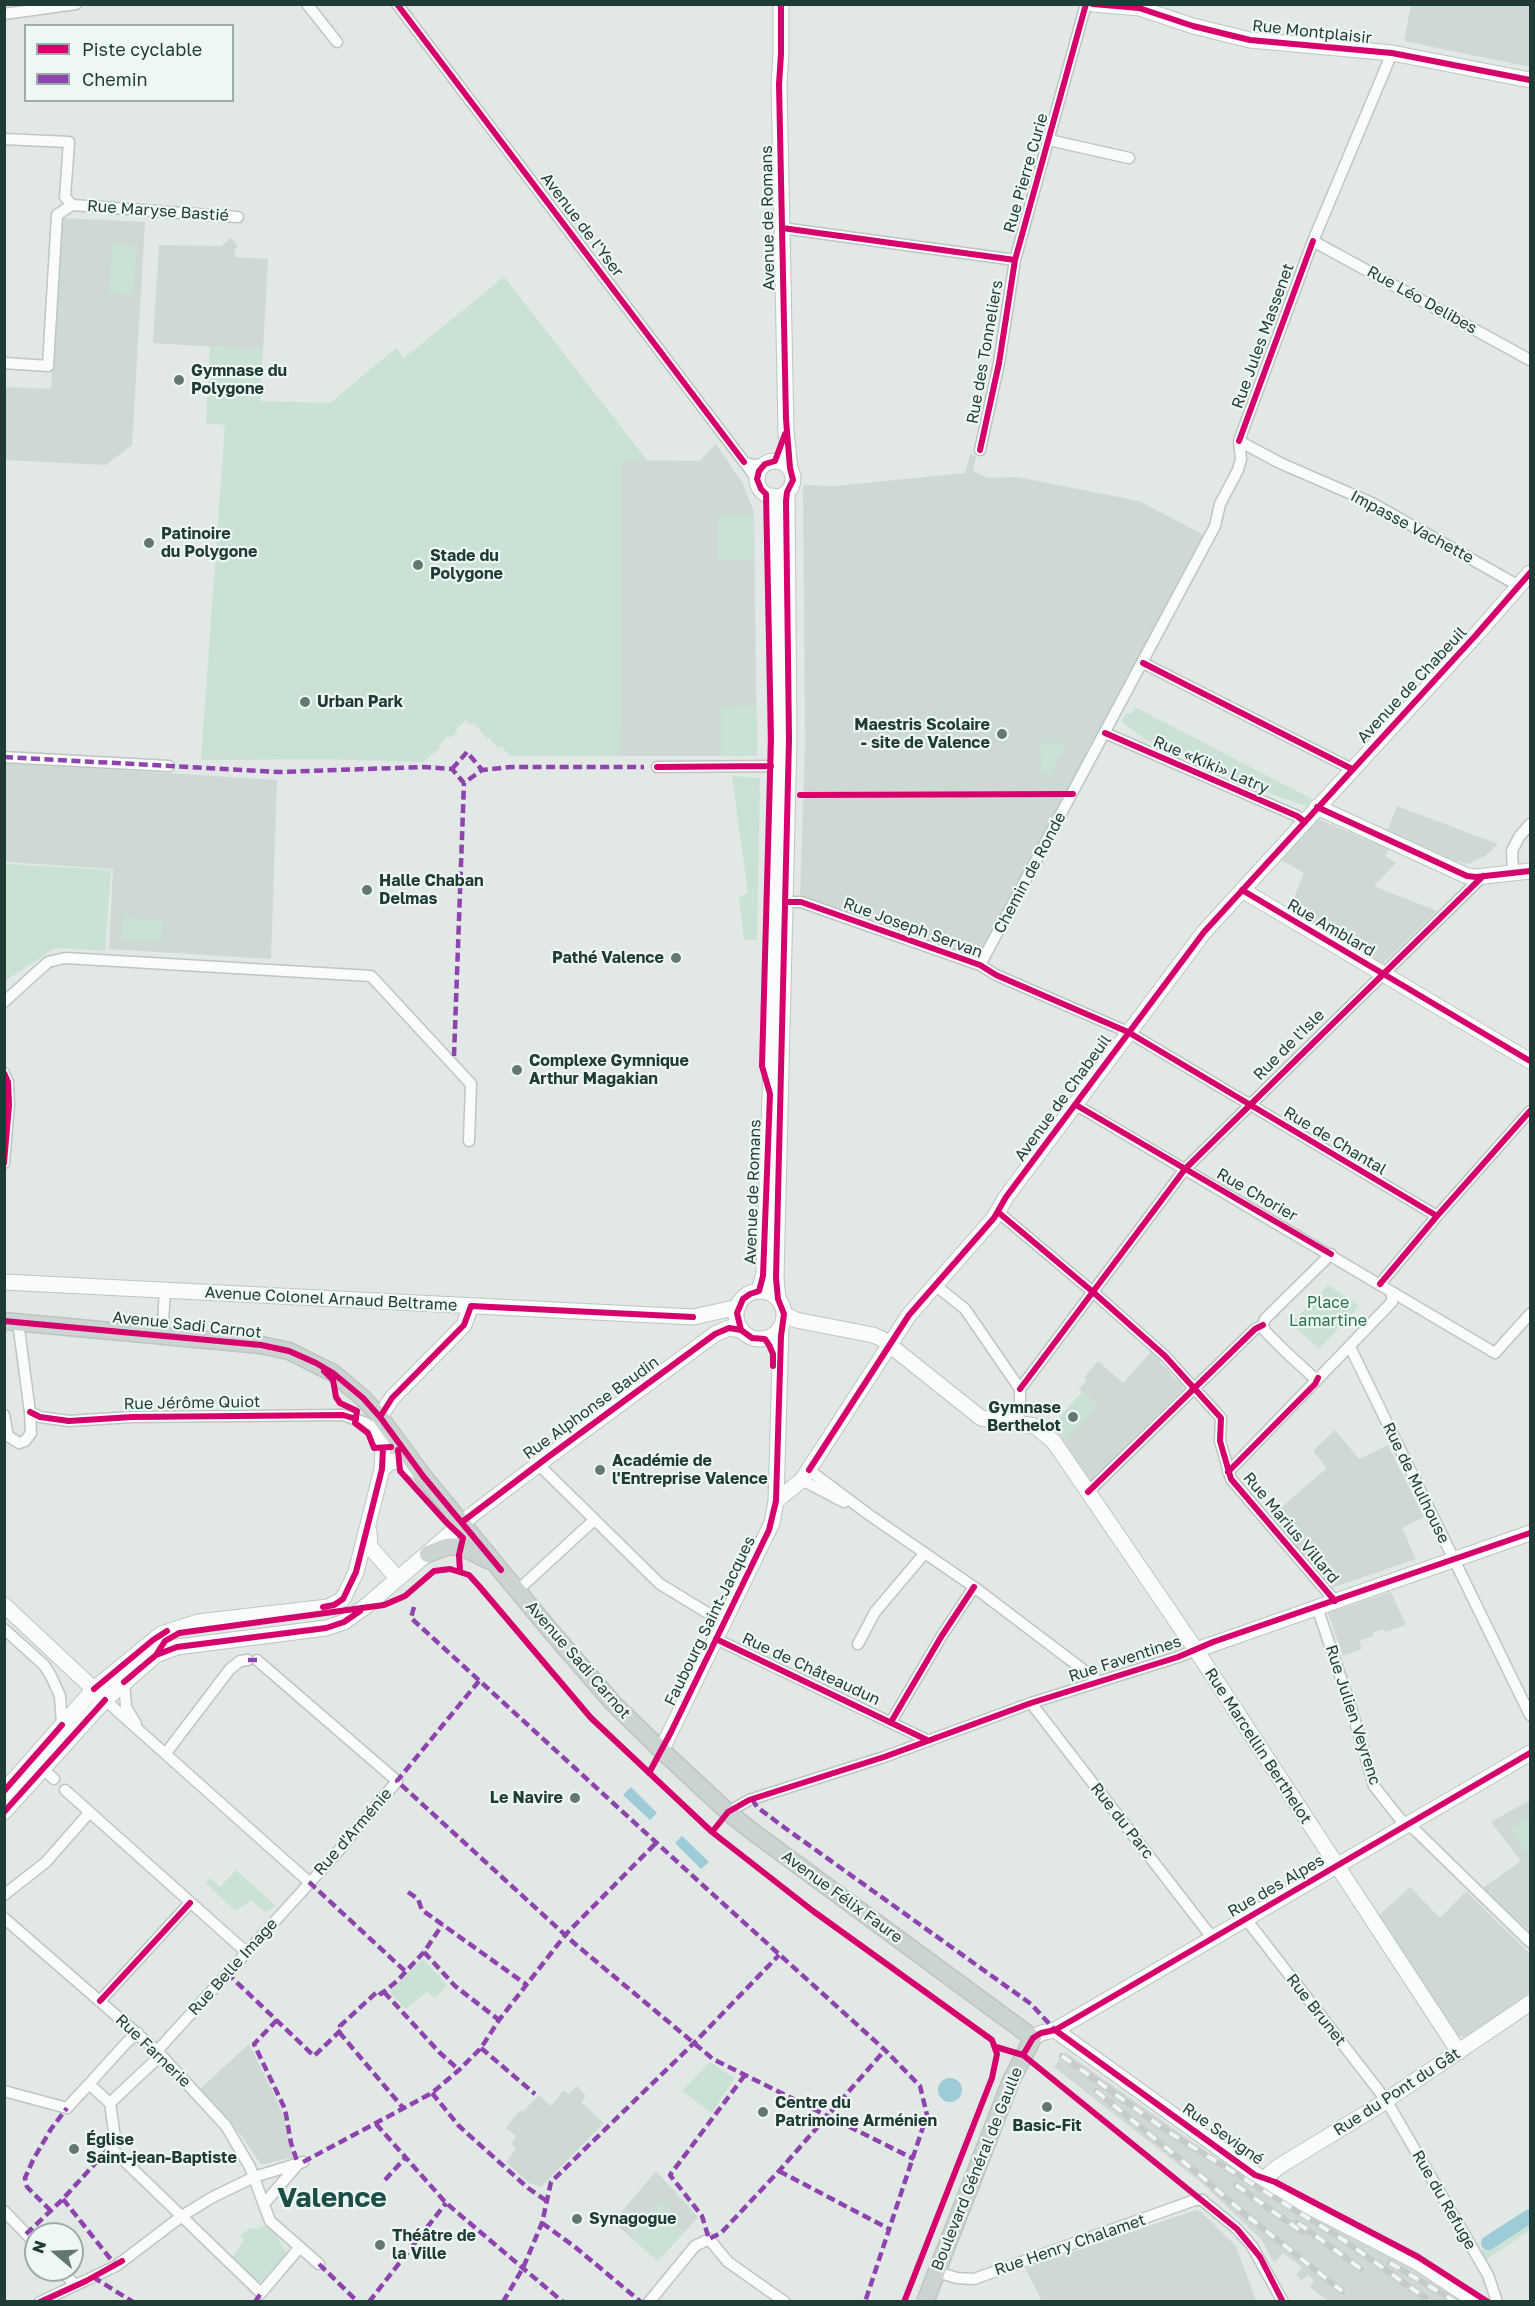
<!DOCTYPE html>
<html>
<head>
<meta charset="utf-8">
<style>
	body { margin:0 }
	#map { position:relative; width:1535px; height:2306px; overflow:hidden; background:#e1e8e5; font-family:"Golos Text",sans-serif }
	canvas { display:block }
	.frame { position:absolute; inset:0; border:6px solid #1f3b36; pointer-events:none }
	.legend { position:absolute; left:24px; top:24px; width:210px; height:78px; box-sizing:border-box; background:#eff7f4; border:2px solid #9caca8; margin:0; padding:8px 10px; list-style:none; font-size:18px; color:#1f3b36 }
	.legend li { display:flex; align-items:center; gap:12px; height:30px }
	.legend b { width:30px; border:2px solid #9caca8 }
	.north { position:absolute; left:24px; top:2222px; width:60px; height:60px; box-sizing:border-box; background:#eff7f4; border:2px solid #9caca8; border-radius:50%; rotate:289deg; font-size:16px; font-weight:700; line-height:24px; text-align:center; color:#1f3b36 }
	.north::after { content:''; display:block; margin:auto; width:21px; height:27px; background:#637873; clip-path:polygon(50% 0,100% 100%,50% 72%,0 100%) }
</style>
</head>
<body>
<div id="map">
<canvas width="1535" height="2306"></canvas>
<div class="frame"></div>
<ul class="legend">
<li><b style="height:8px;background:#d6006c"></b>Piste cyclable</li>
<li><b style="height:8px;background:#8e44ad"></b>Chemin</li>
</ul>
<div class="north">N</div>
</div>
<script>
const context = document.querySelector('canvas').getContext('2d');
context.lineJoin = 'round';
function fill(path, color) { context.fillStyle = color; context.fill(path, 'evenodd'); }
const poly = rows => new Path2D(rows.map(r => 'M' + r).join(''));
function trace(path, color, width, dash) { context.strokeStyle = color; context.lineWidth = width; context.lineCap = dash ? 'butt' : 'round'; context.setLineDash(dash || []); context.stroke(path); }
function label(font, color, halo, rows, align = 'center') {
  context.font = font + ' "Golos Text",sans-serif'; context.lineWidth = 4.5; context.setLineDash([]); context.textBaseline = 'middle'; context.strokeStyle = halo; context.fillStyle = color; for (const [text, x, y, turn = 0] of rows) {
    context.save(); context.translate(x, y); context.rotate((+turn || 0) * Math.PI / 180); context.textAlign = isNaN(turn) ? turn : align; if (halo) context.strokeText(text, 0, 0); context.fillText(text, 0, 0); context.restore();
  }
}
fill(poly([
	[1411,5,1530,5,1530,67,1404,41],
	[61,218,145,222,132,445,106,465,5,460,5,387,51,389],
	[231,238,238,247,235,249,235,257,268,259,263,350,153,343,159,245,221,246],
	[716,444,742,482,754,512,757,756,620,756,621,460,699,461],
	[970,454,976,456,973,471,988,478,1017,477,1139,501,1206,536,979,960,800,899,805,744,803,485,836,486,965,473],
	[4,763,277,780,271,959,109,949,113,869,5,862],
	[1397,806,1498,844,1485,856,1469,864,1455,861,1387,832],
	[1318,819,1389,849,1385,856,1396,863,1374,886,1437,911,1382,964,1289,910,1304,873,1281,860],
	[1152,1351,1161,1359,1159,1362,1171,1373,1171,1376,1183,1384,1183,1389,1091,1481,1053,1425,1082,1392,1079,1389,1087,1380,1084,1378,1098,1361,1123,1383],
	[1335,1430,1359,1459,1388,1445,1424,1517,1402,1528,1416,1559,1331,1588,1275,1525,1283,1519,1276,1512,1327,1468,1313,1451],
	[1391,1592,1406,1625,1386,1632,1382,1629,1374,1632,1373,1636,1359,1641,1362,1649,1343,1656,1328,1613],
	[1530,1800,1530,1932,1483,1888,1521,1861,1491,1822],
	[1410,1887,1440,1918,1466,1891,1530,1954,1530,1992,1468,2037,1457,2036,1377,1917],
	[249,2044,276,2098,283,2115,294,2159,290,2159,289,2158,261,2165,242,2136,200,2089],
	[1065,2052,1221,2162,1281,2198,1420,2270,1469,2301,1328,2301,1310,2287,1314,2281,1308,2275,1302,2280,1296,2275,1302,2267,1283,2253,1274,2263,1261,2239,1202,2183,1054,2067],
	[577,2086,586,2096,581,2102,604,2123,541,2187,529,2183,506,2162,516,2149,511,2144,516,2136,506,2128,520,2110,522,2112,539,2095,551,2106,563,2091,569,2094],
	[656,2171,698,2217,658,2261,613,2222],
	[1196,2210,1201,2212,1236,2246,1256,2301,1042,2301,1025,2268]
]), '#ced9d5');
fill(poly([
	[112,244,137,246,133,295,109,293],
	[504,277,647,460,621,460,620,756,510,756,501,746,498,748,489,738,487,739,474,722,471,725,466,720,456,729,458,731,450,738,448,736,439,745,441,747,423,762,322,759,201,760,225,425,206,423,210,347,263,350,260,401,330,403,396,348,404,358],
	[754,514,754,559,717,561,717,516],
	[756,705,757,756,721,756,721,707],
	[1135,707,1312,799,1307,806,1276,796,1146,740,1122,722,1126,713,1132,714],
	[1040,743,1065,743,1051,774,1042,774],
	[732,776,760,778,757,940,744,940,739,897,748,893],
	[4,864,111,870,105,951,55,948,5,981],
	[123,918,163,920,161,942,122,940],
	[1328,1285,1359,1306,1319,1349,1291,1324],
	[1082,1392,1097,1405,1065,1442,1053,1425],
	[1530,1817,1530,1850,1525,1853,1511,1829],
	[236,1870,276,1906,265,1912,251,1900,236,1911,205,1883,210,1878,220,1887],
	[423,1959,447,1985,435,1999,427,1992,406,2009,389,1992],
	[710,2062,734,2078,712,2113,682,2091],
	[661,2200,671,2211,667,2217,684,2232,658,2261,629,2235],
	[1530,2218,1530,2230,1481,2263,1476,2255],
	[271,2225,288,2256,267,2279,254,2283,232,2258,244,2240,240,2235,251,2228,257,2229,262,2226]
]), '#c9e2d3');
fill(poly([
	[631,1787,657,1813,650,1820,623,1795],
	[682,1836,709,1862,701,1869,675,1843],
	'938 2090a12 12 0 1 1 24 0a12 12 0 1 1-24 0Z'
]), '#9ecbd8');
trace(poly([
	[1488,2243,1530,2216]
]), '#9ecbd8', 14);
const street = poly([
	[307,4,337,42],
	[397,4,757,479],
	[4,14,76,4],
	[4,139,69,142,65,197,72,205,238,217],
	[1049,140,1129,158],
	[782,228,1015,260],
	[1313,241,1530,360],
	[4,363,48,366,57,215,72,205],
	[1239,441,1280,463,1372,503,1519,586],
	[980,450,999,363,1015,260,1086,4],
	[744,462,752,465,765,464],
	[1143,663,1352,769],
	[1105,733,1297,816,1305,822],
	[4,757,169,766],
	[657,767,782,766],
	[1513,872,1512,851,1519,837,1530,824],
	[786,902,801,902,980,965,996,975,1128,1032,1437,1216],
	[980,965,1215,526,1220,504,1238,470,1241,459,1239,441,1313,241,1392,53],
	[4,1002,48,962,65,958,371,976,471,1084,469,1141],
	[4,1073,8,1082,9,1105,4,1163],
	[1076,1105,1495,1353,1530,1314],
	[998,1212,1093,1292,1165,1356,1221,1418,1220,1441,1231,1479,1335,1601],
	[1380,1284,1437,1216,1530,1111],
	[935,1285,965,1309,1020,1389],
	[1263,1325,1265,1319,1331,1254],
	[1263,1325,1265,1331,1286,1352,1313,1377,1318,1378],
	[162,1336,165,1291],
	[1350,1347,1530,1715],
	[30,1412,40,1417,69,1421,132,1417,343,1415,366,1423,379,1433],
	[4,1415,8,1436,19,1443,25,1441,31,1433,30,1412,18,1322],
	[1017,1424,1020,1409,1020,1389,1185,1169,1483,876],
	[538,1464,660,1584,724,1623],
	[809,1470,868,1514,974,1587,1098,1681],
	[1228,1472,1392,1302,1392,1293],
	[802,1480,844,1502],
	[1088,1492,1255,1329,1263,1325],
	[518,1590,593,1521],
	[1317,1607,1351,1708,1374,1786,1400,1819,1415,1830,1530,1942],
	[4,1629,44,1665,51,1676,60,1696,62,1725],
	[716,1639,927,1740],
	[858,1644,875,1612,924,1554],
	[124,1682,126,1707,136,1724],
	[105,1700,309,1882],
	[1031,1703,1207,1931,1215,1937],
	[891,1722,941,1637,974,1587],
	[166,1753,230,1669,240,1661,248,1660],
	[43,1769,54,1779],
	[65,1790,246,1952],
	[728,1812,749,1800,884,1757,1031,1703,1178,1657,1196,1650],
	[4,1895,46,1862,89,1813],
	[4,1918,157,2051,226,2126,250,2167,270,2221,319,2264],
	[1246,1919,1386,2100,1488,2275,1497,2302],
	[100,2001,190,1903],
	[138,2033,127,2042,89,2084,110,2103,161,2055],
	[157,2051,335,1855,397,1781,257,1660],
	[4,2091,67,2108,89,2084],
	[110,2103,115,2138,110,2147,261,2293,300,2247],
	[264,2204,298,2164],
	[4,2211,36,2244],
	[61,2270,75,2285],
	[937,2272,957,2278,974,2279,1195,2200,1202,2200,1237,2229,1252,2246,1283,2302],
	[40,2302,116,2266,182,2216,211,2198,254,2177,303,2162],
	[649,2302,695,2246,709,2239,728,2262,785,2302]
]);
const secondary = poly([
	[781,4,781,54,779,84,782,228,786,432,790,468],
	[1093,4,1139,8,1193,26,1250,40,1392,53,1530,80],
	'757 479a18 18 0 1 1 36 0a18 18 0 1 1-36 0Z',
	[1317,807,1467,876,1476,877,1530,871],
	[1242,890,1530,1061],
	[4,1282,693,1317,738,1307],
	[759,1291,764,1273,771,1066,776,766,773,496],
	'736 1315a24 24 0 1 1 48 0a24 24 0 1 1-48 0Z',
	[778,1299,776,1278,789,739,787,492],
	[784,1314,796,1320,873,1335,882,1339,981,1418,1035,1426,1054,1442,1196,1650,1459,2052],
	[382,1469,392,1461,400,1462,418,1472],
	[776,1501,802,1480,909,1315,994,1218,1006,1197,1204,932,1476,635,1530,573],
	[369,1531,370,1547,398,1579],
	[4,1605,100,1695],
	[1196,1650,1530,1533],
	[661,1751,772,1523,776,1501,781,1327],
	[4,1791,94,1689,161,1634,198,1622,328,1607,343,1599,356,1572,382,1469,383,1448,379,1433,380,1417,392,1398,464,1325,471,1306],
	[4,1812,105,1700,156,1655,177,1647,326,1628,344,1622,365,1607,473,1514,548,1457,715,1334,729,1328,741,1330],
	[1055,2030,1279,2191,1417,2262,1477,2302],
	[1033,2038,1041,2033,1055,2030,1076,2018,1530,1753],
	[1264,2179,1278,2167,1378,2106,1530,2003]
]);
const primary = poly([
	[4,1321,261,1345,289,1351,333,1373,363,1398,380,1417,423,1476,549,1629,613,1703,658,1747,728,1812,753,1832,1033,2038,1011,2081,925,2302],
	[428,1554,446,1547,460,1546,488,1560]
]);
trace(street, '#bec5c2', 13);
trace(secondary, '#bdc6c3', 17);
trace(primary, '#bbc5c2', 19);
trace(street, '#fafcfb', 10);
trace(secondary, '#fafcfb', 15);
trace(primary, '#ccd4d3', 16);
const rail = poly([
	[1062,2056,1167,2131,1345,2241,1431,2302],
	[1096,2091,1201,2176,1246,2215,1342,2291],
	[1236,2185,1302,2232],
	[1298,2223,1361,2269],
	[1390,2263,1456,2302]
]);
trace(rail, '#c6cac9', 6);
trace(rail, '#eff7f4', 4, [11]);
trace(poly([
	[4,757,280,772,423,767,452,769,464,783,482,770,511,767,644,767],
	[452,769,467,752,482,770],
	[454,1056,464,783],
	[414,1607,411,1618,707,1889,885,2050,920,2086,927,2115,865,2302],
	[248,1660,257,1660],
	[479,1681,397,1781,574,1943,713,2059,914,2159],
	[752,1799,757,1807,785,1828,1031,2004,1055,2030],
	[309,1882,405,1971],
	[408,1892,418,1899,422,1910,527,1985],
	[424,1952,455,1986,499,2020],
	[227,1973,314,2056,342,2029,340,2026,378,1991,381,1994,397,1981,424,1952,442,1925],
	[384,1992,439,2052,459,2070],
	[277,2020,254,2044,285,2109,291,2143,298,2164],
	[339,2032,404,2109],
	[481,2048,535,2094],
	[745,2075,670,2175,702,2216,709,2239,721,2233,779,2171,885,2050],
	[432,2093,459,2126,528,2188,548,2202],
	[376,2124,446,2203,563,2302],
	[303,2162,432,2093,459,2070,481,2048,499,2020,566,1934,657,1842],
	[779,2171,891,2230],
	[385,2180,406,2157],
	[63,2199,116,2266],
	[51,2211,27,2187,25,2178,33,2160,51,2129,67,2108],
	[542,2223,575,2247,641,2302],
	[26,2234,61,2201,110,2147],
	[319,2264,358,2302],
	[93,2277,133,2302],
	[255,2302,261,2293],
	[369,2302,446,2203],
	[503,2302,523,2268,542,2223,551,2182,695,2042,779,1955]
]), '#8e44ad', 4.5, [9, 4.5]);
trace(poly([
	[397,4,744,462],
	[1093,4,1139,8,1193,26,1250,40,1392,53,1530,80],
	[782,228,1015,260],
	[1239,441,1313,241],
	[980,450,999,363,1015,260,1086,4],
	[1143,663,1352,769],
	[1105,733,1297,816,1305,822],
	[657,767,771,766],
	[800,795,1073,794],
	[1317,807,1467,876,1476,877,1530,871],
	[1242,890,1530,1061],
	[786,902,801,902,980,965,996,975,1128,1032,1437,1216],
	[4,1073,8,1082,9,1105,4,1163],
	[1076,1105,1331,1254],
	[998,1212,1093,1292,1165,1356,1221,1418,1220,1441,1231,1479,1335,1601],
	[1380,1284,1437,1216,1530,1111],
	[4,1321,261,1345,289,1351,316,1363,333,1373,363,1398,380,1417,423,1476,501,1570],
	[773,1366,773,1354,769,1345,765,1339,752,1338,741,1330,737,1313,743,1299,750,1294,759,1291,763,1276,770,1094,762,1066,771,739,766,494,761,489,757,479,759,471,765,464,775,461,785,434],
	[324,1371,333,1380,336,1397,340,1403,357,1411,355,1423,368,1433,374,1448,391,1447],
	[1020,1389,1185,1169,1483,876],
	[30,1412,40,1417,69,1421,132,1417,343,1415,356,1419],
	[380,1417,392,1398,464,1325,471,1306,693,1317],
	[398,1450,400,1471,446,1522,463,1538,459,1555,460,1571],
	[809,1470,909,1315,994,1218,1006,1197,1204,932,1476,635,1530,573],
	[1228,1472,1315,1384,1318,1378],
	[1088,1492,1255,1329,1263,1325],
	[462,1522,548,1457,715,1334,729,1328,741,1330],
	[323,1607,334,1605,343,1599,356,1572,382,1469,383,1448],
	[716,1639,927,1740],
	[156,1655,165,1641,179,1633,384,1605,405,1596,434,1571,450,1569,469,1575,479,1586,591,1718,712,1832,813,1911,992,2040,997,2054,992,2078,904,2302],
	[124,1682,156,1655,177,1647,326,1628,344,1622,360,1611],
	[94,1689,153,1640,167,1631],
	[891,1722,941,1637,974,1587],
	[649,1773,671,1732,769,1530,776,1501,781,1336,784,1314,778,1299,776,1278,789,739,786,501,787,492,793,480,790,468,786,419,779,84,781,54,781,4],
	[4,1791,62,1725],
	[4,1812,105,1700],
	[712,1832,728,1812,749,1800,884,1757,1031,1703,1178,1657,1213,1642,1530,1533],
	[100,2001,190,1903],
	[1055,2030,1255,2175,1275,2182,1418,2257,1488,2302],
	[996,2047,1023,2055,1237,2229,1260,2257,1283,2302],
	[1023,2055,1033,2038,1041,2033,1055,2030,1076,2018,1530,1753],
	[40,2302,86,2281,122,2261]
]), '#d6006c', 6);
for (const [x, y, r, color] of [
	[179,380,6,"#637873"],
	[149,543,6,"#637873"],
	[418,565,6,"#637873"],
	[305,702,6,"#637873"],
	[1002,734,6,"#637873"],
	[367,890,6,"#637873"],
	[676,958,6,"#637873"],
	[517,1070,6,"#637873"],
	[1073,1417,6,"#637873"],
	[600,1470,6,"#637873"],
	[575,1798,6,"#637873"],
	[1047,2107,6,"#637873"],
	[763,2112,6,"#637873"],
	[74,2149,6,"#637873"],
	[577,2219,6,"#637873"],
	[380,2245,6,"#637873"]
]) { const dot = new Path2D(); dot.arc(x, y, r, 0, 2 * Math.PI); context.fillStyle = color; context.fill(dot); trace(dot, '#eff7f4', 2); }
label('16px', '#1f3b36', '#eff7f4', [
	["Rue Montplaisir",1312,32,6],
	["Rue Pierre Curie",1026,173,-74],
	["Rue Maryse Bastié",158,211,4],
	["Avenue de Romans",768,218,-91],
	["Avenue de l'Yser",582,225,53],
	["Rue Léo Delibes",1422,300,29],
	["Rue Jules Massenet",1263,336,-70],
	["Rue des Tonneliers",985,352,-80],
	["Impasse Vachette",1412,527,28],
	["Avenue de Chabeuil",1412,685,-47],
	["Rue «Kiki» Latry",1211,765,23],
	["Chemin de Ronde",1030,873,-62],
	["Rue Joseph Servan",913,928,20],
	["Rue Amblard",1331,928,30],
	["Rue de l'Isle",1289,1045,-45],
	["Avenue de Chabeuil",1063,1098,-54],
	["Rue de Chantal",1335,1141,31],
	["Avenue de Romans",753,1192,-88],
	["Rue Chorier",1257,1195,30],
	["Avenue Colonel Arnaud Beltrame",331,1299,3],
	["Avenue Sadi Carnot",187,1325,6],
	["Rue Jérôme Quiot",192,1403,-1],
	["Rue Alphonse Baudin",591,1408,-36],
	["Rue de Mulhouse",1416,1483,64],
	["Rue Marius Villard",1291,1528,50],
	["Faubourg Saint-Jacques",710,1621,-64],
	["Rue Faventines",1125,1659,-18],
	["Avenue Sadi Carnot",578,1660,49],
	["Rue de Châteaudun",811,1669,25],
	["Rue Julien Veyrenc",1353,1715,72],
	["Rue Marcellin Berthelot",1258,1746,57],
	["Rue du Parc",1122,1821,52],
	["Rue d'Arménie",353,1832,-49],
	["Rue des Alpes",1276,1886,-30],
	["Avenue Félix Faure",842,1897,36],
	["Rue Belle Image",233,1967,-48],
	["Rue Brunet",1316,2010,52],
	["Rue Farnerie",153,2051,44],
	["Rue du Pont du Gât",1397,2092,-33],
	["Rue Sevigné",1223,2134,35],
	["Boulevard Général de Gaulle",977,2169,-68],
	["Rue du Refuge",1444,2200,60],
	["Rue Henry Chalamet",1070,2245,-19]
]);
label('bold 16px', '#1f3b36', '#eff7f4', [
	["Gymnase du",191,371],
	["Polygone",191,389],
	["Patinoire",161,534],
	["du Polygone",161,552],
	["Stade du",430,556],
	["Polygone",430,574],
	["Urban Park",317,702],
	["Maestris Scolaire",990,725,"right"],
	["- site de Valence",990,743,"right"],
	["Halle Chaban",379,881],
	["Delmas",379,899],
	["Pathé Valence",664,958,"right"],
	["Complexe Gymnique",529,1061],
	["Arthur Magakian",529,1079],
	["Gymnase",1061,1408,"right"],
	["Berthelot",1061,1426,"right"],
	["Académie de",612,1461],
	["l'Entreprise Valence",612,1479],
	["Le Navire",563,1798,"right"],
	["Centre du",775,2103],
	["Patrimoine Arménien",775,2121],
	["Basic-Fit",1047,2126,"center"],
	["Église",86,2140],
	["Saint-jean-Baptiste",86,2158],
	["Synagogue",589,2219],
	["Théâtre de",392,2236],
	["la Ville",392,2254]
], 'left');
label('16px', '#27744c', '#eff7f4', [
	["Place",1328,1303],
	["Lamartine",1328,1321]
]);
label('bold 28px', '#1a4e46', '#eff7f4', [
	["Valence",332,2198]
]);
</script>
</body>
</html>
